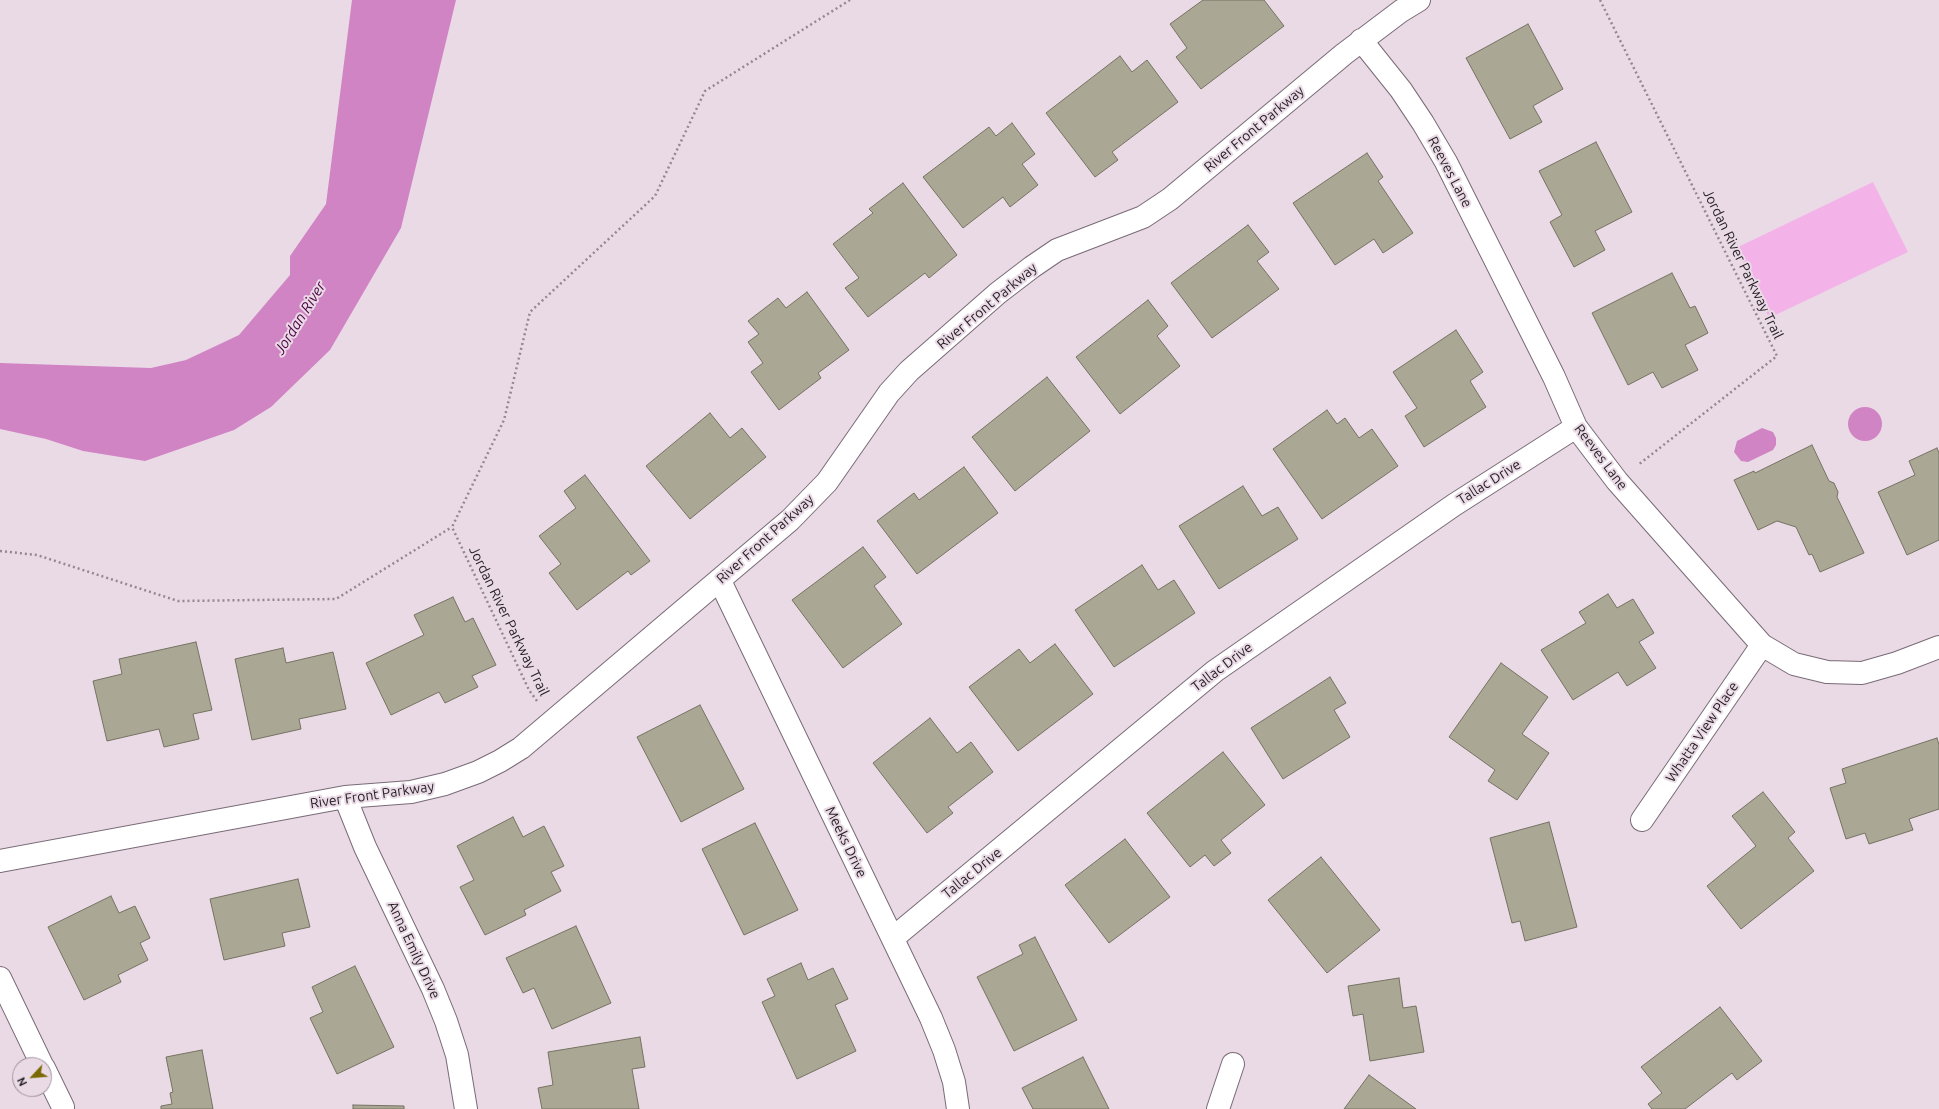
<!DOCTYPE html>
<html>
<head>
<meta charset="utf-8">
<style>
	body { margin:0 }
	#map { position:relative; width:1939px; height:1109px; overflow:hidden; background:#eadae6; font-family:Ubuntu,sans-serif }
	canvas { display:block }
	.north { position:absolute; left:12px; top:1057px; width:40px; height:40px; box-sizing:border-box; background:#eadae6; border:1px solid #9a8f98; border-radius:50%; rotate:244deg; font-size:11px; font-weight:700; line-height:16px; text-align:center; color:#231e22 }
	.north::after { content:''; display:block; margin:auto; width:14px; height:18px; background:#7a6900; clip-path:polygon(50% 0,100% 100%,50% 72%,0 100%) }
</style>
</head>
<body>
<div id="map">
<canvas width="1939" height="1109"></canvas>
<div class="north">N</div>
</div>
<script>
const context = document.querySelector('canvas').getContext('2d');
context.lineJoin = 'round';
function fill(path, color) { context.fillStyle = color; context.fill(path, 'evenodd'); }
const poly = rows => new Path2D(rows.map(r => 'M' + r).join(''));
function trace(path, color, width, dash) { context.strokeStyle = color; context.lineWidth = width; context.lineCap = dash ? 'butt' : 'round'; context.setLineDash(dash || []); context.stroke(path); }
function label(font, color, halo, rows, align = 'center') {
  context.font = font + ' Ubuntu,sans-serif'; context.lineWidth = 4; context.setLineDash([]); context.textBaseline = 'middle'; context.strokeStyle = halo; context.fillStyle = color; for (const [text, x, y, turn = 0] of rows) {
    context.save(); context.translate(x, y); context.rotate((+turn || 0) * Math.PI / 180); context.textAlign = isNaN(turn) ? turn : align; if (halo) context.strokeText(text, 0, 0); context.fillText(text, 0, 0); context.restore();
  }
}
fill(poly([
	[1873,182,1908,252,1769,318,1736,248]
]), '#f4b3e8');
fill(poly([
	[352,0,456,0,401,228,330,350,271,407,234,430,145,461,83,451,46,439,0,429,0,363,151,368,186,360,239,335,290,275,290,256,326,204],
	'1848 424a17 17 0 1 1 34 0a17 17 0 1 1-34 0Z',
	[1762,428,1773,432,1776,438,1776,445,1773,450,1748,462,1741,461,1734,452,1737,441]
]), '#d184c4');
const building = poly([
	[1203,0,1264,0,1284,26,1201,89,1176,57,1187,48,1170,24,1203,0],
	[1528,24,1563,89,1533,106,1542,122,1510,139,1466,58,1528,24],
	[1120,56,1132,72,1147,60,1178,102,1112,152,1118,160,1095,177,1046,113,1120,56],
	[1012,123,1035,154,1022,164,1038,185,1010,207,1003,197,963,228,923,177,989,127,996,136,1012,123],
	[1596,142,1632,212,1595,231,1605,250,1574,267,1550,222,1562,215,1539,171,1596,142],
	[1367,153,1383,177,1378,181,1413,233,1383,253,1374,239,1335,265,1293,203,1367,153],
	[903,183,957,255,929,278,925,273,868,317,845,288,859,278,833,244,873,213,869,209,903,183],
	[1248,225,1269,252,1257,261,1279,289,1212,338,1171,283,1248,225],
	[1672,273,1690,308,1695,306,1708,333,1685,345,1698,370,1662,388,1653,372,1628,385,1592,313,1672,273],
	[807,292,849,350,818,373,821,378,779,410,751,372,763,363,748,342,759,334,748,321,778,298,786,308,807,292],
	[1148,300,1168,326,1157,336,1180,366,1120,414,1076,357,1148,300],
	[1456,330,1483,372,1470,381,1486,407,1424,447,1405,416,1417,408,1393,372,1456,330],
	[1047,377,1090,431,1015,491,972,437,1047,377],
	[1327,410,1337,424,1345,418,1359,438,1372,429,1398,466,1322,519,1273,449,1327,410],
	[710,413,730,438,742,428,766,457,690,519,646,466,710,413],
	[1812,445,1829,481,1834,483,1838,492,1837,497,1864,553,1820,572,1812,554,1809,555,1796,527,1777,521,1758,530,1734,480,1754,471,1755,473,1812,445],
	[1937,448,1939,453,1939,540,1907,555,1878,492,1915,475,1909,461,1937,448],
	[964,467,998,513,917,574,877,521,914,493,919,500,964,467],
	[585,475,650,561,631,575,628,571,577,610,549,573,561,564,539,536,576,508,564,491,585,475],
	[1243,486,1262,516,1278,507,1298,539,1219,589,1179,526,1243,486],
	[863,547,886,577,874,586,902,624,843,668,792,600,863,547],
	[1142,565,1158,590,1174,580,1195,613,1114,667,1075,610,1142,565],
	[1608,594,1617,608,1633,599,1654,633,1639,642,1656,668,1627,686,1618,672,1573,700,1541,650,1586,623,1579,612,1608,594],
	[453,597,465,622,473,618,496,665,472,676,478,687,445,703,439,692,391,715,366,663,424,635,414,615,453,597],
	[196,642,212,710,193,714,199,739,164,747,159,729,107,741,93,681,122,674,119,659,196,642],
	[1055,644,1093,694,1018,751,969,687,1019,649,1030,663,1055,644],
	[283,648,286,663,333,652,346,709,299,719,301,729,252,740,235,659,283,648],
	[1501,663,1548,697,1522,734,1549,753,1517,800,1488,781,1495,770,1449,737,1501,663],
	[1330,677,1346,703,1334,710,1350,737,1283,779,1251,728,1330,677],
	[700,705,744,789,681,822,637,737,700,705],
	[930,718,957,753,971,742,993,772,948,807,953,813,927,833,873,763,930,718],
	[1937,738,1939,745,1939,809,1909,819,1913,830,1869,844,1865,833,1846,839,1830,788,1846,783,1842,769,1937,738],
	[1223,752,1265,805,1221,840,1231,853,1214,866,1205,855,1190,867,1147,813,1223,752],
	[1763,792,1795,832,1788,838,1814,871,1741,929,1707,886,1756,846,1732,816,1763,792],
	[513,817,523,837,544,826,564,866,551,872,561,891,524,910,526,915,485,935,460,887,474,880,457,846,513,817],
	[1549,822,1577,927,1525,941,1520,921,1512,923,1490,838,1549,822],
	[755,823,798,910,744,935,702,849,755,823],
	[1125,839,1170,897,1109,943,1065,885,1125,839],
	[1321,857,1380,930,1327,973,1268,900,1321,857],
	[298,879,310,927,282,933,285,946,224,960,210,899,298,879],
	[111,896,119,913,135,906,150,938,140,943,148,960,118,975,121,982,84,1000,48,927,111,896],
	[576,926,611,1003,552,1029,534,988,523,993,506,958,576,926],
	[1035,937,1077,1020,1014,1051,977,977,1023,954,1019,945,1035,937],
	[801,963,808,980,833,968,848,999,835,1005,856,1051,797,1079,762,1002,775,996,767,979,801,963],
	[355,966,394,1047,337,1074,310,1018,323,1012,312,987,355,966],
	[1399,978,1403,1008,1416,1006,1424,1052,1370,1061,1363,1014,1353,1016,1348,986,1399,978],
	[1720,1007,1762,1061,1737,1080,1732,1073,1685,1109,1652,1109,1648,1104,1662,1093,1641,1067,1720,1007],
	[640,1037,645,1067,632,1069,639,1109,542,1109,538,1088,553,1085,548,1052,640,1037],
	[202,1050,213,1109,161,1109,161,1106,172,1104,170,1093,173,1092,166,1057,202,1050],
	[1083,1057,1109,1109,1033,1109,1022,1088,1083,1057],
	[1369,1075,1416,1109,1344,1109,1369,1075],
	[353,1105,404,1106,404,1109,353,1109,353,1105]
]);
fill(building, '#aaa795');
trace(building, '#757262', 1);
const street = poly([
	[1361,40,1401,90,1423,123,1446,162,1554,377,1576,427,1617,481,1762,645,1794,664,1827,672,1862,673,1897,663,1939,647],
	[720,581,931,1018,944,1050,954,1082,958,1109],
	[345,797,365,847,433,989,446,1021,457,1055,466,1109],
	[1642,820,1762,645],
	[0,861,345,797,411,792,445,784,478,772,500,761,521,748,790,520,827,482,889,393,909,371,998,293,1032,267,1057,250,1143,217,1170,199,1344,54,1401,11,1419,0],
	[893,938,1215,671,1454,505,1576,427],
	[0,978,42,1065],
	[44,1068,63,1107],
	[1218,1109,1233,1064]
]);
trace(street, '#796b76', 24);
trace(poly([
	[1600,0,1777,356,1638,465],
	[0,551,37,555,178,601,336,599,452,527],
	[537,701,529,690,452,527,504,420,530,312,655,196,705,91,850,0]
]), '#938890', 2.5, [2, 3]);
trace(street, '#fff', 22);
label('14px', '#231e22', '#eadae6', [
	["River Front Parkway",1254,129,-40],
	["Reeves Lane",1450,172,62],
	["Jordan River Parkway Trail",1743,264,64],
	["River Front Parkway",987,306,-40],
	["Reeves Lane",1601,457,53],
	["Tallac Drive",1489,482,-32],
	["River Front Parkway",765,539,-42],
	["Jordan River Parkway Trail",509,621,64],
	["Tallac Drive",1222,667,-37],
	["Whatta View Place",1702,732,-56],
	["River Front Parkway",372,795,-8],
	["Meeks Drive",846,842,64],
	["Tallac Drive",972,873,-39],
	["Anna Emily Drive",414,950,65]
]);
label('italic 15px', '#4b0444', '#eadae6', [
	["Jordan River",300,318,-58]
]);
</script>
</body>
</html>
